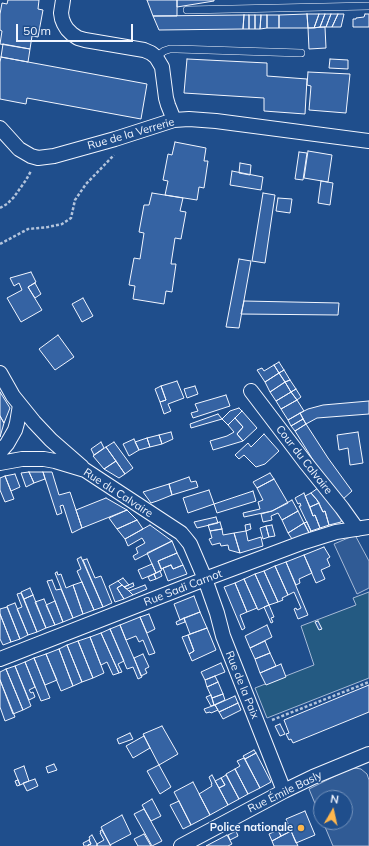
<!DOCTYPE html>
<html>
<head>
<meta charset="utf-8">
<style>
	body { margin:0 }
	#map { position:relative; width:369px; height:846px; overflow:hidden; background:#1f4e8c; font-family:Mulish,sans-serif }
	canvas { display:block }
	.north { position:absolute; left:313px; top:790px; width:40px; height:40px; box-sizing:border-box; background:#1f4e8c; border:1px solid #7391ba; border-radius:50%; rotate:9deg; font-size:11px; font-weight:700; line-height:16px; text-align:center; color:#f2f6ff }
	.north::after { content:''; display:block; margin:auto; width:14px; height:18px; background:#ffb74d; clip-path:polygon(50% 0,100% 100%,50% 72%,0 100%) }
	.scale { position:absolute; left:16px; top:24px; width:117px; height:18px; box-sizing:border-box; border:2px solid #f2f6ff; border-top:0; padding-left:5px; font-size:12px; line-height:14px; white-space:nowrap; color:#f2f6ff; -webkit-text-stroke:3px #1f4e8c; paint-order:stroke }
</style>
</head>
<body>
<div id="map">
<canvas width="369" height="846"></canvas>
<div class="north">N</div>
<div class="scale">50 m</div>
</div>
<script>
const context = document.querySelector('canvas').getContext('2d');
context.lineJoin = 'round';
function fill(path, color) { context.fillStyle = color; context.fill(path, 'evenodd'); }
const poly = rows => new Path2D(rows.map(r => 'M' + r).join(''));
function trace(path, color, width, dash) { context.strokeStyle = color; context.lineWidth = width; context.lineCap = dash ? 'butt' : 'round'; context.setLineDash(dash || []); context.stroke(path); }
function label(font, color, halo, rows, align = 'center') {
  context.font = font + ' Mulish,sans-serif'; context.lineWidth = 3; context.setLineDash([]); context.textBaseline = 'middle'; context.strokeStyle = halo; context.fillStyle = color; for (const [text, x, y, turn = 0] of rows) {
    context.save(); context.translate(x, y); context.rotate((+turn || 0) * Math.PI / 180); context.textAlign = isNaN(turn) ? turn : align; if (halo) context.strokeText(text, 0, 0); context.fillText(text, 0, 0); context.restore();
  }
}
const green = poly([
	[369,592,369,678,267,718,255,688,314,665,301,626,356,605,353,598,369,592]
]);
fill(green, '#245a82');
trace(green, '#a8bbd7', 1);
const parking = poly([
	[355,535,369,561,369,588,357,594,334,544,355,535],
	[355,768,361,769,367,774,369,780,369,846,333,846,323,822,345,822,345,798,321,798,321,818,309,789,349,769,355,768]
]);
fill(parking, '#305b95');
trace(parking, '#a8bbd7', 1);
const building = poly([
	[8,0,39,0,38,9,43,10,38,37,32,36,30,49,0,44,2,31,0,30,0,14,2,3,7,4,8,0],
	[147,0,177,0,177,16,153,16,147,0],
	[177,0,214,0,214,1,177,7,177,0],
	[307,14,308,28,279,28,279,15,307,14],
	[307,14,319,14,314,28,308,28,307,14],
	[319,14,325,14,320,27,314,28,319,14],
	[325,14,331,14,326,27,320,27,325,14],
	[331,14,338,14,332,27,326,27,331,14],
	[338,14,344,14,341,27,332,27,338,14],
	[365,14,369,14,369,27,353,27,353,19,356,19,356,18,364,17,365,14],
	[244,15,249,15,249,29,243,29,244,15],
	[244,15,243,29,159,30,153,16,244,15],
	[249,15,255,15,255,29,249,29,249,15],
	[255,15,261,15,260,29,255,29,255,15],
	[261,15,267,15,267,28,260,29,261,15],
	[267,15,279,15,279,28,267,28,267,15],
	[325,27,326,48,309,49,308,28,325,27],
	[3,44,30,49,28,62,1,57,3,44],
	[1,57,147,84,141,119,27,98,26,104,0,99,0,62,1,57],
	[187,59,267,63,267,76,307,79,305,114,264,111,264,98,184,93,187,59],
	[330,59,348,60,348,69,329,68,330,59],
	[308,72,350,74,346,113,309,110,311,86,307,85,308,72],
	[175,142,206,148,204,161,208,161,204,188,199,187,197,200,165,195,168,181,163,180,168,154,172,155,175,142],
	[308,151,332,155,328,182,304,178,308,151],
	[299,152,307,153,303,180,295,179,299,152],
	[240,163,251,165,250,175,239,173,240,163],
	[232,171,263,177,261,190,230,185,232,171],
	[321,181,333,183,330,205,318,203,321,181],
	[152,193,183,198,180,211,186,212,181,239,175,238,171,264,176,264,172,292,166,291,164,304,133,299,135,286,129,285,134,258,140,259,144,233,139,232,144,205,149,205,152,193],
	[263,193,275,195,265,263,252,261,263,193],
	[278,198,292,199,290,213,276,211,278,198],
	[239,259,251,261,239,328,226,327,239,259],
	[31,272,36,282,28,287,42,310,21,322,7,298,22,290,19,283,14,286,10,278,31,272],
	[35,283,41,294,35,298,28,287,35,283],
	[83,298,93,316,82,322,72,304,83,298],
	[244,301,339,303,338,315,241,314,244,301],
	[58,335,74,357,55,370,39,349,58,335],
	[279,362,284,370,279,373,274,365,279,362],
	[274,365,279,373,265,382,257,370,262,368,264,371,274,365],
	[284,370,290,380,285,382,279,373,284,370],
	[279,373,285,382,270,392,265,382,279,373],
	[290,380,296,389,291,392,285,382,290,380],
	[177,381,184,398,168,404,171,411,164,414,160,402,166,400,161,386,177,381],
	[285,382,291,392,276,401,270,392,285,382],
	[161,386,166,400,160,402,155,389,161,386],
	[195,386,198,394,187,398,184,389,195,386],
	[296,389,301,397,297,400,291,392,296,389],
	[0,392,10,408,4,423,0,416,0,392],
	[291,392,297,400,281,409,276,401,291,392],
	[226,395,230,406,193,418,191,413,198,411,195,404,226,395],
	[297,400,304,411,288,420,281,409,297,400],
	[369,401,369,414,317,418,306,424,300,413,308,409,323,405,369,401],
	[239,408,242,411,228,425,222,419,230,411,239,408],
	[242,411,257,428,243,441,237,434,243,427,235,418,242,411],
	[300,413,303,419,291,426,288,420,300,413],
	[218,414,222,419,191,428,190,424,218,414],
	[0,416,4,423,0,437,0,416],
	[235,418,243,427,237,434,243,441,213,450,210,441,227,436,234,432,228,425,235,418],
	[303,419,306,424,295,431,291,426,303,419],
	[306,424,328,458,352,491,342,500,318,468,295,431,306,424],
	[171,432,173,439,162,444,159,435,171,432],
	[358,432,363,463,350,465,348,448,339,450,337,435,358,432],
	[264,434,279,451,265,464,256,467,244,455,239,459,235,455,248,443,251,447,264,434],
	[159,435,162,444,150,447,147,438,159,435],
	[147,438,150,447,139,450,135,442,147,438],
	[134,439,139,450,129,456,123,444,134,439],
	[101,442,104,448,94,455,91,449,101,442],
	[114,442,133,468,125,474,106,447,114,442],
	[106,447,116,461,104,469,93,456,106,447],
	[116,461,125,474,119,478,104,469,116,461],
	[29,472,34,483,26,487,21,473,29,472],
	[29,472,43,472,45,479,34,483,29,472],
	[43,472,52,472,59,495,70,492,82,528,72,533,63,505,60,506,62,513,57,515,43,472],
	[270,473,274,479,257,488,253,482,270,473],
	[15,474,20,487,11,491,5,476,15,474],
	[5,476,14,499,5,502,0,490,0,478,5,476],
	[189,477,191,482,196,481,198,487,172,495,169,484,189,477],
	[274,479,288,503,272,511,244,517,243,513,260,509,258,502,263,500,257,488,274,479],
	[169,484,172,495,157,501,151,503,143,492,169,484],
	[318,488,342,517,341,522,329,525,325,511,323,512,317,500,311,493,318,488],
	[209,490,214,504,188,513,183,498,209,490],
	[253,491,256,501,217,513,214,504,253,491],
	[304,493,313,516,315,515,320,528,311,531,299,506,301,506,300,503,298,504,295,498,304,493],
	[311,493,317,500,319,503,310,507,305,496,311,493],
	[106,498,127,510,82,528,76,510,106,498],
	[292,500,298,511,282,520,278,513,271,516,272,520,263,522,261,514,272,511,292,500],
	[319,503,323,512,325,511,329,525,320,528,315,515,313,516,310,507,319,503],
	[127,510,137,520,117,529,109,518,127,510],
	[298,511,304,523,288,533,282,520,298,511],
	[216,517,218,523,197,528,194,522,216,517],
	[137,520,143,529,125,539,117,529,137,520],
	[220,522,222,529,210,531,208,525,220,522],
	[307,522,311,531,309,533,304,523,307,522],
	[304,523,310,534,292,539,288,533,304,523],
	[250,524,251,529,246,531,245,525,250,524],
	[150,525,172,541,135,560,133,556,138,553,136,548,145,543,142,538,128,546,125,539,150,525],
	[272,525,275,536,269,537,266,526,272,525],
	[266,526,269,537,263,539,260,528,266,526],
	[222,529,223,535,234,533,240,553,229,550,228,545,221,546,220,543,212,545,209,539,212,538,210,531,222,529],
	[246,531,248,541,261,537,263,546,240,553,234,533,246,531],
	[172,541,177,553,158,561,162,570,156,573,147,553,172,541],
	[324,547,330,557,327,559,330,566,321,570,325,579,316,583,304,555,324,547],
	[177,553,183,565,173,569,171,565,161,569,158,561,177,553],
	[304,555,312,573,299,579,300,583,296,585,286,562,304,555],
	[81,557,103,607,94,610,77,571,81,569,77,559,81,557],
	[87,559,95,578,101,576,112,603,103,607,83,560,87,559],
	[286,562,308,615,298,619,294,609,296,608,297,610,301,608,294,592,288,595,275,566,286,562],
	[152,564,156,573,142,579,138,570,152,564],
	[171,565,173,569,183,565,187,574,168,581,163,568,171,565],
	[275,566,288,595,282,598,283,600,278,602,264,571,275,566],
	[160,571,162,576,156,579,154,574,160,571],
	[264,571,278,602,269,605,255,574,264,571],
	[57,572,58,575,61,574,66,588,73,585,83,614,73,618,55,573,57,572],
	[154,574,156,579,150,581,148,577,154,574],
	[255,574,269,605,258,610,244,579,255,574],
	[123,578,129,585,124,587,118,581,123,578],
	[244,579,257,608,247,612,235,583,244,579],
	[52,580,56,590,61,589,73,618,63,622,47,581,52,580],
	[118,581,122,585,117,588,124,599,115,602,109,586,118,581],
	[82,582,94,610,83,614,73,585,82,582],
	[133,583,134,586,127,589,124,587,133,583],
	[235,583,247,612,240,615,245,628,242,630,224,587,235,583],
	[122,585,129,591,133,595,124,599,117,588,122,585],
	[145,585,147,589,133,595,129,591,145,585],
	[30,588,33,595,24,599,21,592,30,588],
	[21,593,37,632,28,635,17,609,22,607,17,594,21,593],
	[33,595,46,628,37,632,24,599,33,595],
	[194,596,200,612,180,620,174,604,194,596],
	[44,599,55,625,46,628,35,602,44,599],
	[55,601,63,622,55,625,46,605,55,601],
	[15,603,28,635,20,639,7,606,15,603],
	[269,605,274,617,271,618,273,622,271,623,264,607,269,605],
	[7,607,20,639,11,642,0,614,0,609,7,607],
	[200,612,207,628,190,634,184,618,200,612],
	[0,614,11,642,3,645,0,639,0,614],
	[149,614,155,629,147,633,140,617,149,614],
	[140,617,155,653,149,655,143,640,139,642,136,636,126,640,120,625,140,617],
	[184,618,185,622,177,625,176,622,184,618],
	[318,621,322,629,319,630,315,622,318,621],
	[120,625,126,640,142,677,138,679,133,667,127,669,110,629,120,625],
	[267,625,272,637,250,648,245,636,267,625],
	[207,628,216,650,192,661,189,654,194,651,188,635,207,628],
	[110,629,124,661,118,664,122,672,119,673,101,633,110,629],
	[101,633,119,673,113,675,107,662,101,665,90,637,101,633],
	[188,635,194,651,189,654,182,637,188,635],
	[90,637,104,673,93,678,78,641,90,637],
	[78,641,93,678,82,682,67,645,78,641],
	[265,641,270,653,255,659,250,648,265,641],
	[67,645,82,682,73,686,59,649,67,645],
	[59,649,73,686,61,691,46,654,59,649],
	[270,653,276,666,260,673,255,659,270,653],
	[46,654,57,680,45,685,34,658,46,654],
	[143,654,149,667,145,669,147,673,141,676,134,658,143,654],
	[34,658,50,698,41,701,25,662,34,658],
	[25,662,35,687,29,690,31,693,33,692,35,697,29,700,15,666,25,662],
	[221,663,225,672,205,680,201,672,221,663],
	[281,664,286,677,266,685,260,673,281,664],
	[15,666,31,706,23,710,6,669,15,666],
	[6,669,23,710,13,714,0,680,0,672,6,669],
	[215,676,218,682,207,687,205,680,215,676],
	[0,680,15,717,5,721,0,707,0,680],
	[218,682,223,694,212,698,207,687,218,682],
	[369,685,369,712,293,743,291,739,289,740,286,734,289,733,284,720,369,685],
	[223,694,225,700,214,705,212,698,223,694],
	[211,695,214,705,211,706,206,697,211,695],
	[235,696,238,703,219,712,215,705,235,696],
	[238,703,241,710,223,719,219,712,238,703],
	[215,705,218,710,211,713,210,712,206,713,204,709,215,705],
	[280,724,285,734,280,736,275,726,280,724],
	[162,726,178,754,159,765,143,734,162,726],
	[130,733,133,739,119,744,117,739,130,733],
	[144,736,150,748,133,758,126,746,144,736],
	[254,750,256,753,245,759,243,756,254,750],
	[256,753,271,782,260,788,245,759,256,753],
	[244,758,260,788,248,794,235,769,240,766,237,761,244,758],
	[54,764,57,770,48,773,46,767,54,764],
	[159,765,171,787,160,794,147,771,159,765],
	[24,766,29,781,20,785,14,770,24,766],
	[235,769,248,794,239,799,226,774,235,769],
	[212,775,228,805,210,815,199,794,212,786,211,784,212,784,209,777,212,775],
	[226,775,239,799,228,805,219,788,225,785,221,778,226,775],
	[221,778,225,785,219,788,215,781,221,778],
	[35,779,38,786,27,791,23,783,35,779],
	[18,780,20,785,17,786,15,781,18,780],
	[193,782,210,815,191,825,174,792,193,782],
	[152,799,161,816,151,821,142,805,152,799],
	[179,801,191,825,183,829,170,805,179,801],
	[144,809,162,841,152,846,134,814,144,809],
	[305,811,315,835,296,843,286,819,305,811],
	[122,815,131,834,110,845,101,827,122,815],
	[288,825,291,831,281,836,278,830,288,825],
	[102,830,103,832,111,846,97,846,97,844,104,840,100,833,101,833,100,831,102,830],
	[278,830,281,836,272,841,269,834,278,830],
	[236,831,238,836,230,840,228,835,236,831],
	[291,831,298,846,274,846,272,841,291,831],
	[144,834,151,846,138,846,134,839,144,834],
	[92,835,97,844,97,846,88,846,88,845,91,844,89,840,90,839,89,837,92,835],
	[227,835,232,844,228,846,206,846,227,835],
	[89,840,91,844,88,845,88,846,84,846,83,843,89,840]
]);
fill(building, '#3563a3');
trace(building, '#f2f6ff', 1);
const service = poly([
	[187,10,369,6],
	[156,57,164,51,170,49,177,49,301,53]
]);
const minor = poly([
	[63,0,61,13,62,19,64,24,67,29,72,34,78,38,85,40,144,50,151,53,156,57,162,67,166,98,168,105,174,120],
	[0,128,19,149,31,156,38,158,54,156,115,139,174,120,189,119,216,121,369,141],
	[0,373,13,396,34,422,51,440,82,467],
	[251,391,305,462,342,508,357,529],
	[0,452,7,444,15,430,17,423,20,405],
	[0,463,22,459,44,459,55,461,85,470,181,533,186,539,190,544,205,579,217,613,223,636,284,791],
	[0,659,205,579,304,542,336,532,369,527],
	[181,846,284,791,313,777,369,754]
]);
trace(service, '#f2f6ff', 8);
trace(minor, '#f2f6ff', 16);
trace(poly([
	[0,208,7,204,14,197,26,180,31,171],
	[0,244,28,229,48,227,62,224,71,218,75,200,86,184,114,155],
	[272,720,369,682]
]), '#b3c4dc', 2.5, [3, 2]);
trace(service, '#1f4e8c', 7);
trace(minor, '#1f4e8c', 14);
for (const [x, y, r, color] of [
	[301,828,4,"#ffb74d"]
]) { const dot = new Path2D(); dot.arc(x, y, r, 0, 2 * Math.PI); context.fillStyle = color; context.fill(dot); trace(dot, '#1f4e8c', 1.5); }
label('11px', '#f2f6ff', '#1f4e8c', [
	["Rue de la Verrerie",131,134,-16],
	["Cour du Calvaire",304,460,52],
	["Rue du Calvaire",118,493,33],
	["Rue Sadi Carnot",183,588,-21],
	["Rue de la Paix",242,685,68],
	["Rue Émile Basly",285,792,-26]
]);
label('bold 11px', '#f2f6ff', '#1f4e8c', [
	["Police nationale",293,828]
], 'right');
</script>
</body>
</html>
